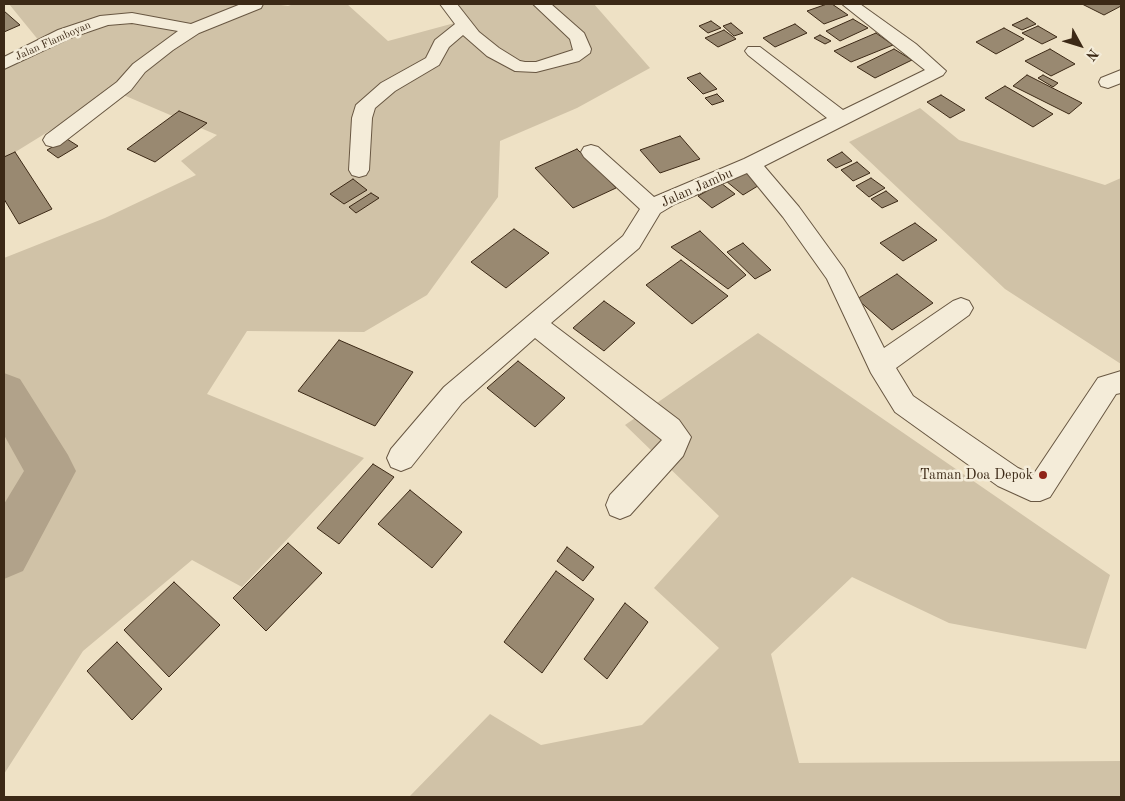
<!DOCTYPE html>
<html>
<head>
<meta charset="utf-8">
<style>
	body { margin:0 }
	#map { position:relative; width:1125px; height:801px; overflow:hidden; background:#eee1c5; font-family:"Old Standard TT",serif }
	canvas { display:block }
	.frame { position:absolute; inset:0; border:5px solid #3c2916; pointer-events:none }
	.north { position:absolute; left:1055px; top:20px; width:50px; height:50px; -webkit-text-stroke:4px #f4ecd9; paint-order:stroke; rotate:129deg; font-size:14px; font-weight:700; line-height:20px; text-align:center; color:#3c2916 }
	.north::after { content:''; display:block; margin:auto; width:18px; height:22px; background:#3c2916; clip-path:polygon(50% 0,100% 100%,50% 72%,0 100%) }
</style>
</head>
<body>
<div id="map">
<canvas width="1125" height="801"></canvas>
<div class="frame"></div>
<div class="north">N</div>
</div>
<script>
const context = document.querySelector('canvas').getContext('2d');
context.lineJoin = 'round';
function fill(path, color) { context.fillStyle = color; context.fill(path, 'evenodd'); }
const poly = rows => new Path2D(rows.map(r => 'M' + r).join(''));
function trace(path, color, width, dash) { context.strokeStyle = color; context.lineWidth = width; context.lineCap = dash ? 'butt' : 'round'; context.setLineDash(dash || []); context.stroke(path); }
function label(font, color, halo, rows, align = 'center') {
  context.font = font + ' "Old Standard TT",serif'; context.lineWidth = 5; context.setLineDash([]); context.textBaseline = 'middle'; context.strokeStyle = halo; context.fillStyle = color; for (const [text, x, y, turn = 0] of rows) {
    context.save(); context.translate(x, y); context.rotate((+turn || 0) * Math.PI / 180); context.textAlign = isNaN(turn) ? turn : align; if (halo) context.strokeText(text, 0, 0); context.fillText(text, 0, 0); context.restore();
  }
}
fill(poly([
	[9,4,274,4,288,6,294,4,347,4,388,41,462,21,447,4,594,4,650,68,577,108,500,141,498,197,427,295,364,332,247,331,207,394,364,458,242,587,192,560,83,651,4,774,4,258,105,218,196,175,181,161,217,135,114,91,4,159,4,68,44,47],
	[920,108,959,140,1105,185,1121,178,1121,364,1005,289,849,142],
	[758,333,1110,575,1086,649,949,623,852,577,771,654,799,763,1121,761,1121,797,409,797,490,714,541,745,642,725,719,648,654,588,719,516,625,425]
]), '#d0c2a7');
fill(poly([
	[4,373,20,379,68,455,76,471,23,571,4,579,4,504,24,471,4,435,4,373]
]), '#b1a28a');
const building = poly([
	[827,4,832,4,848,15,824,24,807,11,827,4],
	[1082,4,1121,4,1121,6,1104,15,1082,4],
	[4,11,20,25,4,32,4,11],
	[1027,18,1036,24,1022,30,1012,25,1027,18],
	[853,19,868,28,840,41,826,31,853,19],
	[711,21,721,28,708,33,699,26,711,21],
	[731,23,743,33,734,36,723,26,731,23],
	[795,24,807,33,775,47,763,38,795,24],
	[1038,26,1057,37,1042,44,1022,33,1038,26],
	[1004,28,1024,39,996,54,976,42,1004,28],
	[724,30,736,39,718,47,705,38,724,30],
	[876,33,893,45,851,62,834,51,876,33],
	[820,35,831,41,825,44,814,38,820,35],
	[894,49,912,60,875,78,857,67,894,49],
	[1050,49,1075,64,1051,76,1025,61,1050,49],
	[700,73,717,89,703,94,687,78,700,73],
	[1027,75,1082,103,1069,114,1013,86,1027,75],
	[1043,75,1058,83,1053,87,1038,78,1043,75],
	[1005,86,1053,114,1033,127,985,98,1005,86],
	[717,94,724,101,712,105,705,98,717,94],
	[941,95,965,110,950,118,927,102,941,95],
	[179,111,207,123,155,162,127,149,179,111],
	[680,136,700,159,660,173,640,150,680,136],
	[67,139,78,146,58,158,47,150,67,139],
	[577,149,616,188,573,208,535,168,577,149],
	[15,152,52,209,19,224,4,199,4,157,15,152],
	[842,152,852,161,836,168,827,160,842,152],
	[857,162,870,173,853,181,841,170,857,162],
	[744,171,761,184,743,195,726,181,744,171],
	[871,178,885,188,869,197,856,186,871,178],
	[353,179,367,190,344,204,330,194,353,179],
	[721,183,735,194,712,208,698,196,721,183],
	[886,191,898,201,882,208,871,199,886,191],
	[371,193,379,198,356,213,349,207,371,193],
	[915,223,937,240,903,261,880,243,915,223],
	[514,229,549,253,506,288,471,262,514,229],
	[700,231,746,275,728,289,671,247,700,231],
	[743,243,771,270,755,279,727,252,743,243],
	[681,260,728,296,692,324,646,285,681,260],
	[897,274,933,303,892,330,857,299,897,274],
	[604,301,635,323,604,351,573,328,604,301],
	[339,340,413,372,375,426,298,391,339,340],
	[518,361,565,398,535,427,487,388,518,361],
	[373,464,394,477,339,544,317,528,373,464],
	[410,490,462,532,432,568,378,524,410,490],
	[288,543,322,573,266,631,233,598,288,543],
	[567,547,594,567,583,581,557,561,567,547],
	[556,571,594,599,542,673,504,642,556,571],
	[174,582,220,625,169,677,124,630,174,582],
	[625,603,648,622,607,679,584,659,625,603],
	[117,642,162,689,132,720,87,671,117,642]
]);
fill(building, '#998971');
trace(building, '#3c2916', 1);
const minor = poly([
	[241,4,263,4,261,8,199,33,173,50,145,72,131,90,60,145,53,147,46,145,43,140,46,135,117,82,133,64,178,31,132,23,108,25,70,38,4,69,4,57,58,30,100,16,132,13,191,24,241,4],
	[440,4,457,4,479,32,499,48,520,61,525,62,536,62,573,50,570,39,533,4,551,4,584,33,591,49,590,53,579,61,536,72,515,71,487,56,463,35,449,47,439,65,395,91,375,108,372,118,369,170,366,175,359,177,352,175,349,170,352,118,356,105,381,83,426,58,435,40,455,24,440,4],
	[842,4,860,4,916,44,946,71,943,75,764,166,799,207,844,269,884,348,953,301,961,298,969,301,973,308,969,315,896,368,913,396,1018,468,1033,475,1098,378,1121,371,1121,393,1116,394,1050,497,1040,501,1031,501,998,486,895,412,871,373,827,279,783,217,747,173,675,204,660,213,639,248,551,323,679,420,691,437,683,456,630,515,620,519,610,515,606,505,610,495,662,440,535,338,462,403,411,467,401,471,391,467,387,458,391,449,444,387,623,236,640,209,584,157,581,152,584,147,591,145,598,147,654,197,744,159,827,118,748,55,745,51,748,47,760,47,843,110,925,70,842,4],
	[1121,70,1121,83,1108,88,1101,86,1099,82,1101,78,1121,70]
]);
trace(minor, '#685742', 2);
fill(minor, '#f4ecd9');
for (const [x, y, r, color] of [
	[1043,475,5,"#8f2418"]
]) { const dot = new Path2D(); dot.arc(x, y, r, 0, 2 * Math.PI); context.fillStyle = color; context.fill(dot); trace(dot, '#f4ecd9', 2); }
label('11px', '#3c2916', '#f4ecd9', [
	["Jalan Flamboyan",53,41,-24]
]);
label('14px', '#3c2916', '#f4ecd9', [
	["Jalan Jambu",697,188,-24]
]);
label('14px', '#3c2916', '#f4ecd9', [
	["Taman Doa Depok",1033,475]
], 'right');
</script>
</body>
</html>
